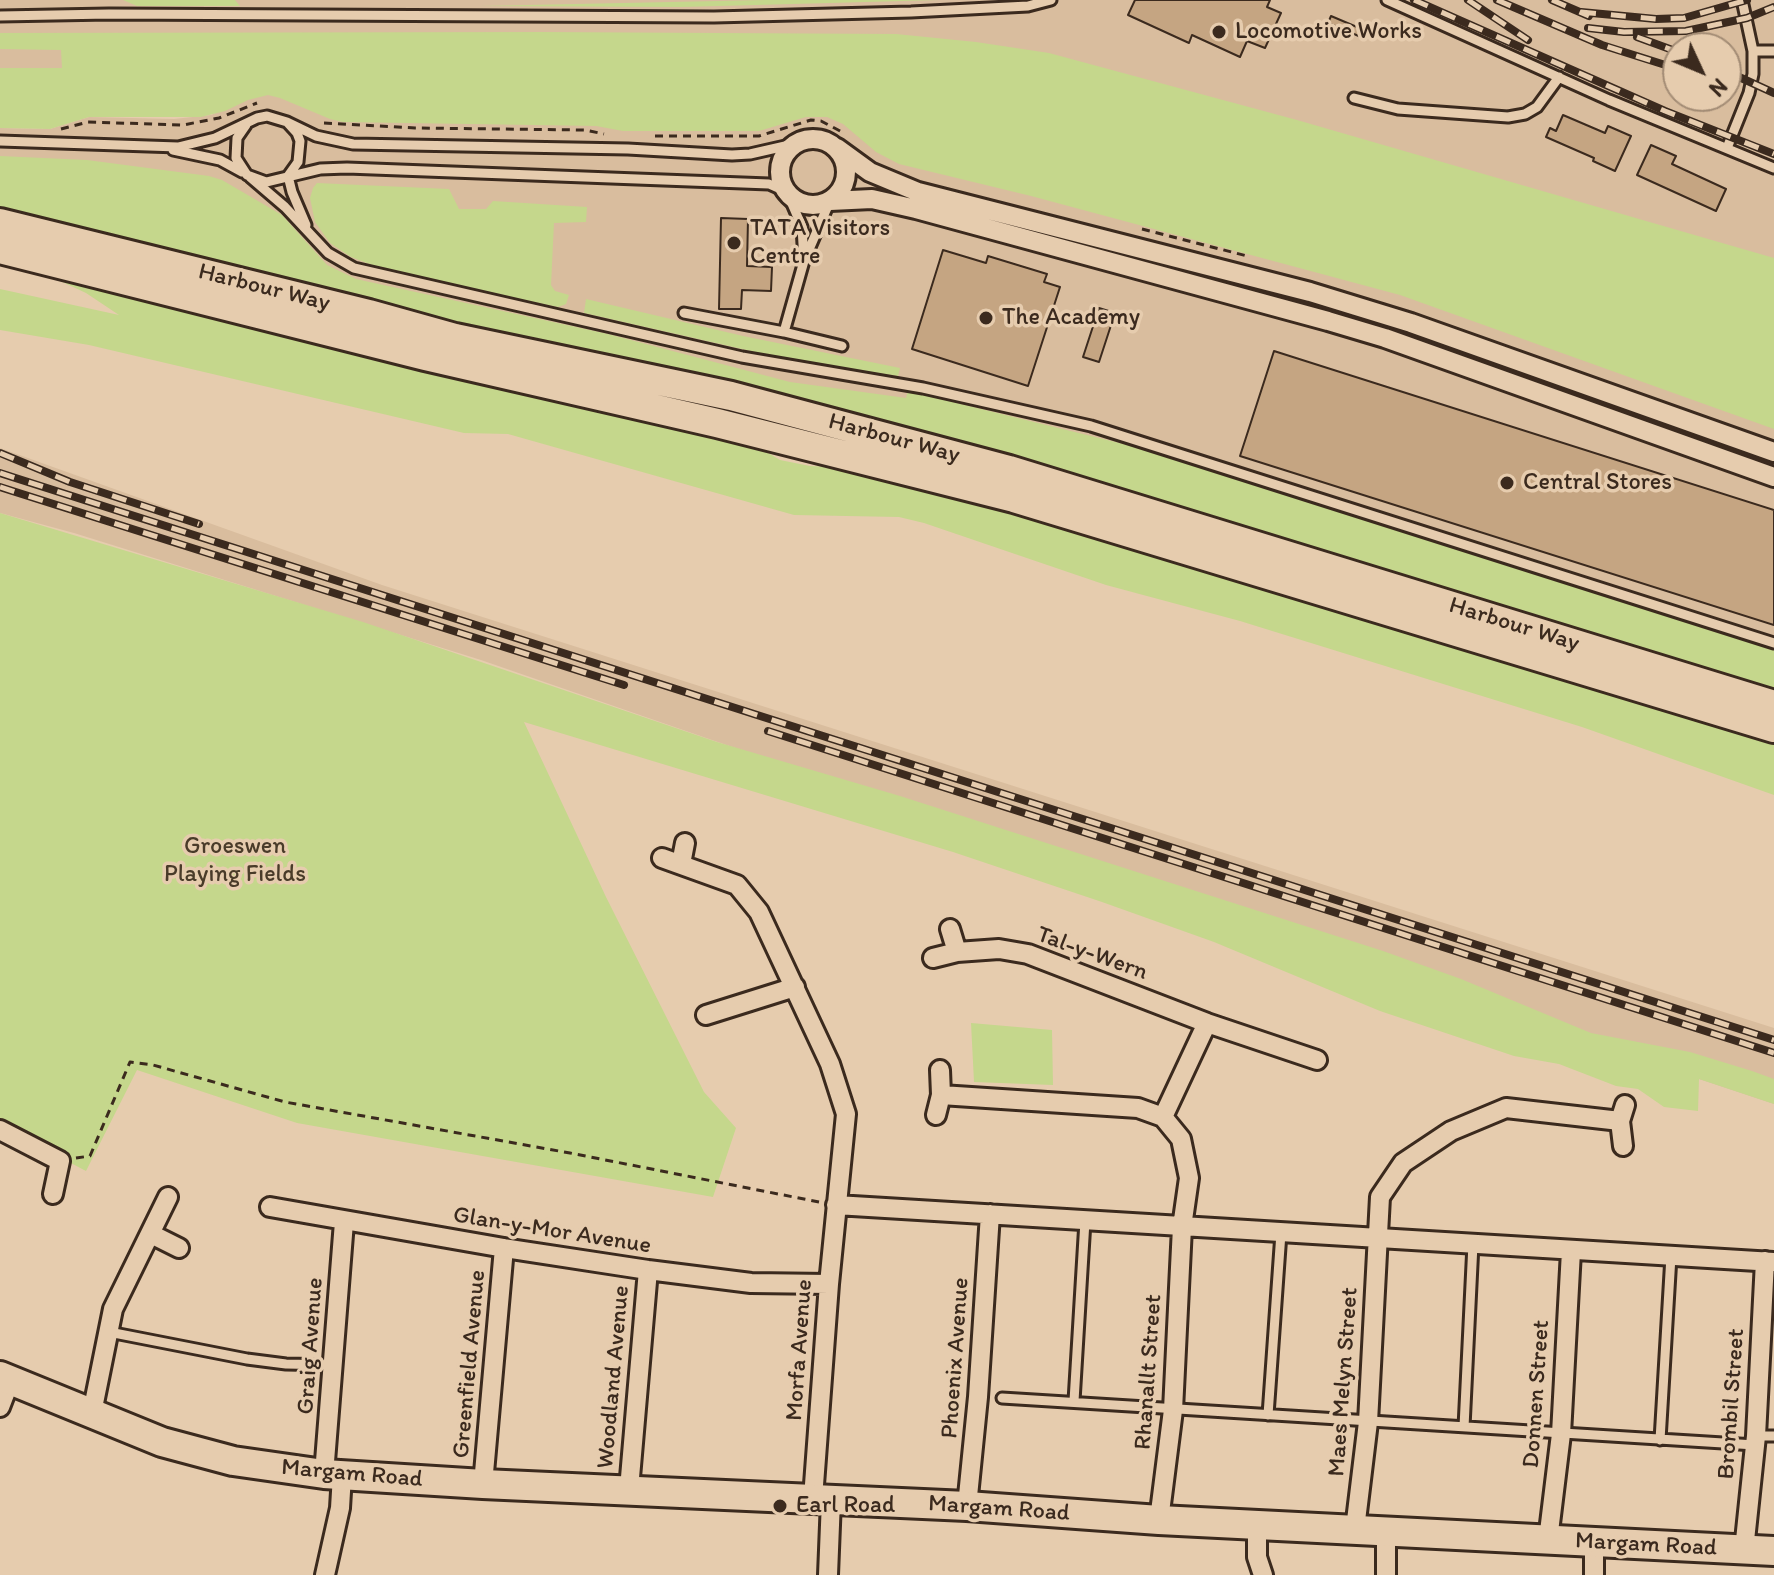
<!DOCTYPE html>
<html>
<head>
<meta charset="utf-8">
<style>
	body { margin:0 }
	#map { position:relative; width:1774px; height:1575px; overflow:hidden; background:#e6ccae; font-family:Itim,sans-serif }
	canvas { display:block }
	.north { position:absolute; left:1662px; top:32px; width:80px; height:80px; box-sizing:border-box; background:#e6ccae; border:2px solid #a28b74; border-radius:50%; rotate:134deg; font-size:22px; font-weight:700; line-height:32px; text-align:center; color:#3b2a1e }
	.north::after { content:''; display:block; margin:auto; width:28px; height:36px; background:#3b2a1e; clip-path:polygon(50% 0,100% 100%,50% 72%,0 100%) }
</style>
</head>
<body>
<div id="map">
<canvas width="1774" height="1575"></canvas>
<div class="north">N</div>
</div>
<script>
const context = document.querySelector('canvas').getContext('2d');
context.lineJoin = 'round';
function fill(path, color) { context.fillStyle = color; context.fill(path, 'evenodd'); }
const poly = rows => new Path2D(rows.map(r => 'M' + r).join(''));
function trace(path, color, width, dash) { context.strokeStyle = color; context.lineWidth = width; context.lineCap = dash ? 'butt' : 'round'; context.setLineDash(dash || []); context.stroke(path); }
function label(font, color, halo, rows, align = 'center') {
  context.font = font + ' Itim,sans-serif'; context.lineWidth = 7; context.setLineDash([]); context.textBaseline = 'middle'; context.strokeStyle = halo; context.fillStyle = color; for (const [text, x, y, turn = 0] of rows) {
    context.save(); context.translate(x, y); context.rotate((+turn || 0) * Math.PI / 180); context.textAlign = isNaN(turn) ? turn : align; if (halo) context.strokeText(text, 0, 0); context.fillText(text, 0, 0); context.restore();
  }
}
fill(poly([
	[0,0,1774,0,1774,690,1178,506,964,445,574,352,0,173,0,128,50,129,89,117,174,119,211,115,245,100,0,95],
	[1678,48,1726,48,1726,96,1678,96],
	[0,448,382,585,1774,1028,1774,1104,1477,1005,481,660,74,533,0,513]
]), '#d9bd9e');
fill(poly([
	[123,0,235,0,240,6,137,6],
	[766,0,939,0,682,7,480,6],
	[541,32,896,34,976,42,1049,53,1297,120,1774,258,1774,429,1400,295,1031,196,899,164,876,152,843,124,827,117,806,117,759,131,623,131,596,126,343,122,330,119,280,98,268,95,248,100,225,111,201,117,89,117,50,129,0,128,0,68,62,68,61,50,0,49,0,33],
	[0,156,87,160,209,176,222,180,282,215,327,265,356,279,608,334,790,382,906,398,908,391,1148,450,1774,649,1774,690,1178,506,964,445,367,303,0,209],
	[317,183,449,189,459,209,486,209,493,201,587,207,586,222,554,223,551,285,555,291,569,295,566,304,558,307,524,300,372,265,351,257,330,243,315,222,310,198,313,188],
	[56,279,188,307,760,448,780,460,810,466,853,468,881,474,1280,590,1480,654,1774,741,1774,795,1582,727,1240,621,1106,585,924,523,899,517,794,515,508,434,464,433,89,345,0,330,0,289,119,315,86,293],
	[586,299,743,336,900,368,898,376,786,359,584,313],
	[0,513,363,622,717,742,900,796,1383,951,1461,979,1591,1033,1690,1052,1752,1071,1774,1079,1774,1104,1699,1079,1698,1111,1664,1107,1638,1089,1616,1086,1559,1064,1514,1056,1380,1011,1214,942,1102,902,953,852,524,722,606,897,704,1092,736,1128,713,1197,297,1123,137,1070,86,1171,0,1126],
	[971,1023,1052,1030,1053,1085,974,1082]
]), '#c5d78c');
const building = poly([
	[1135,0,1270,0,1267,7,1281,13,1265,48,1247,41,1240,57,1192,35,1189,43,1128,15,1135,0],
	[1331,16,1364,30,1361,37,1328,23,1331,16],
	[1563,115,1605,133,1608,126,1631,136,1615,171,1593,161,1594,158,1546,137,1550,128,1556,131,1563,115],
	[1651,145,1676,156,1672,164,1726,189,1716,211,1637,175,1651,145],
	[721,218,748,219,747,266,772,267,771,291,742,290,741,309,719,309,721,218],
	[943,250,986,263,988,256,1047,274,1044,282,1060,287,1028,386,912,349,943,250],
	[1099,308,1115,313,1099,362,1083,357,1099,308],
	[1274,351,1774,510,1774,625,1240,456,1274,351]
]);
fill(building, '#c5a582');
trace(building, '#3b2a1e', 2);
const service = poly([
	[1387,0,1609,100,1774,168],
	[0,16,109,14,714,17,911,12,1028,6,1051,0],
	[1753,51,1774,51],
	[1354,98,1398,109,1508,117,1525,114,1537,107,1559,77],
	[287,122,316,136,353,144,628,149,732,155,750,154,794,144],
	[246,125,237,138,236,158,247,175,266,182,320,169,347,168,769,184,787,192,802,227,804,261],
	[0,141,178,147,215,138,257,118,267,116,287,122,297,133,300,141,298,162,288,176],
	[1727,148,1749,93,1753,74,1753,51,1742,0],
	[173,150,220,160,242,172],
	[288,176,292,192,306,225],
	[250,177,285,207,328,253,354,268,742,357,923,388,1091,426,1774,643],
	[684,313,784,332,842,346],
	[784,332,804,261,830,201],
	[109,1332,247,1359,286,1364,335,1365],
	[1002,1398,1755,1445],
	[1074,1401,1085,1221],
	[1268,1415,1281,1233],
	[1464,1427,1473,1244],
	[1756,1436,1774,1436],
	[1660,1440,1671,1256]
]);
const minor = poly([
	'780 172a33 33 0 1 1 66 0a33 33 0 1 1-66 0Z',
	[837,148,870,172,918,192,1310,292,1411,323,1774,452],
	[830,201,872,199,916,209,1328,321,1385,338,1774,477],
	[662,858,737,885,759,912,830,1064,846,1114,829,1284,813,1498],
	[681,864,685,843],
	[950,929,957,952],
	[933,958,957,952,999,949,1028,954,1207,1023,1317,1060],
	[706,1015,795,987],
	[941,1095,1138,1108,1163,1117,1181,1139,1189,1178,1182,1227,1173,1410,1159,1520],
	[936,1115,941,1095,940,1070],
	[1163,1117,1207,1023],
	[0,1130,60,1161,53,1194],
	[1623,1146,1620,1121,1625,1105],
	[836,1205,1774,1262],
	[270,1207,504,1248,648,1270,751,1283,829,1284],
	[151,1234,179,1248],
	[0,1407,10,1381],
	[92,1413,113,1309,168,1197],
	[324,1474,344,1222],
	[483,1484,504,1248],
	[629,1489,648,1270],
	[967,1506,978,1397,990,1214],
	[1257,1524,1257,1557,1263,1575],
	[1355,1529,1368,1422,1380,1197,1403,1163,1451,1131,1506,1108,1620,1121],
	[1548,1540,1561,1434,1571,1251],
	[1744,1550,1756,1436,1765,1261],
	[325,1575,340,1508,342,1475],
	[828,1575,831,1500],
	[1386,1575,1386,1532],
	[1594,1575,1594,1544]
]);
const primary = poly([
	[0,223,369,314,455,338,731,396,1009,470,1774,705],
	[0,249,425,356,717,423,1014,498,1774,728],
	[0,1376,162,1442,233,1461,324,1474,483,1484,967,1506,1159,1520,1774,1551]
]);
trace(service, '#3b2a1e', 15);
trace(minor, '#3b2a1e', 24);
trace(primary, '#3b2a1e', 34);
trace(poly([
	[324,123,415,128,585,130,604,134],
	[61,129,88,122,183,125,219,118,257,103],
	[655,136,759,136,811,120,821,121,842,132],
	[1142,229,1247,256],
	[76,1158,90,1156,130,1062,153,1065,285,1102,570,1153,819,1202]
]), '#3b2a1e', 3, [8, 6]);
trace(service, '#e6ccae', 9);
trace(minor, '#e6ccae', 18);
trace(primary, '#e6ccae', 28);
const rail = poly([
	[1414,0,1665,111,1774,154],
	[1468,0,1528,40],
	[1497,0,1602,45,1678,69],
	[1552,0,1589,16],
	[1581,12,1656,19,1684,18,1747,0],
	[1588,28,1624,32,1686,31,1747,18,1774,7],
	[1637,37,1678,52],
	[1726,71,1774,93],
	[0,453,70,482,199,524],
	[0,473,1774,1040],
	[0,487,624,685],
	[768,731,1774,1053]
]);
trace(rail, '#3b2a1e', 8);
trace(rail, '#e6ccae', 5, [15]);
for (const [x, y, r, color] of [
	[1219,32,8,"#3b2a1e"],
	[734,243,8,"#3b2a1e"],
	[986,318,8,"#3b2a1e"],
	[1507,483,8,"#3b2a1e"],
	[780,1506,8,"#3b2a1e"]
]) { const dot = new Path2D(); dot.arc(x, y, r, 0, 2 * Math.PI); context.fillStyle = color; context.fill(dot); trace(dot, '#e6ccae', 3); }
label('24px', '#3b2a1e', '#e6ccae', [
	["Locomotive Works",1235,32],
	["TATA Visitors",750,229],
	["Centre",750,257],
	["The Academy",1002,318],
	["Central Stores",1523,483],
	["Earl Road",796,1506]
], 'left');
label('24px', '#3b2a1e', '#e6ccae', [
	["Harbour Way",264,288,14],
	["Harbour Way",894,439,15],
	["Harbour Way",1514,625,17],
	["Tal-y-Wern",1092,954,20],
	["Glan-y-Mor Avenue",552,1231,9],
	["Graig Avenue",311,1346,-86],
	["Morfa Avenue",800,1350,-86],
	["Phoenix Avenue",956,1358,-86],
	["Greenfield Avenue",470,1364,-85],
	["Rhanallt Street",1149,1372,-86],
	["Woodland Avenue",614,1377,-85],
	["Maes Melyn Street",1344,1382,-86],
	["Donnen Street",1537,1394,-86],
	["Brombil Street",1732,1404,-86],
	["Margam Road",352,1474,5],
	["Margam Road",999,1509,4],
	["Margam Road",1646,1545,3]
]);
label('24px', '#493b29', '#e6ccae', [
	["Groeswen",235,847],
	["Playing Fields",235,875]
]);
</script>
</body>
</html>
